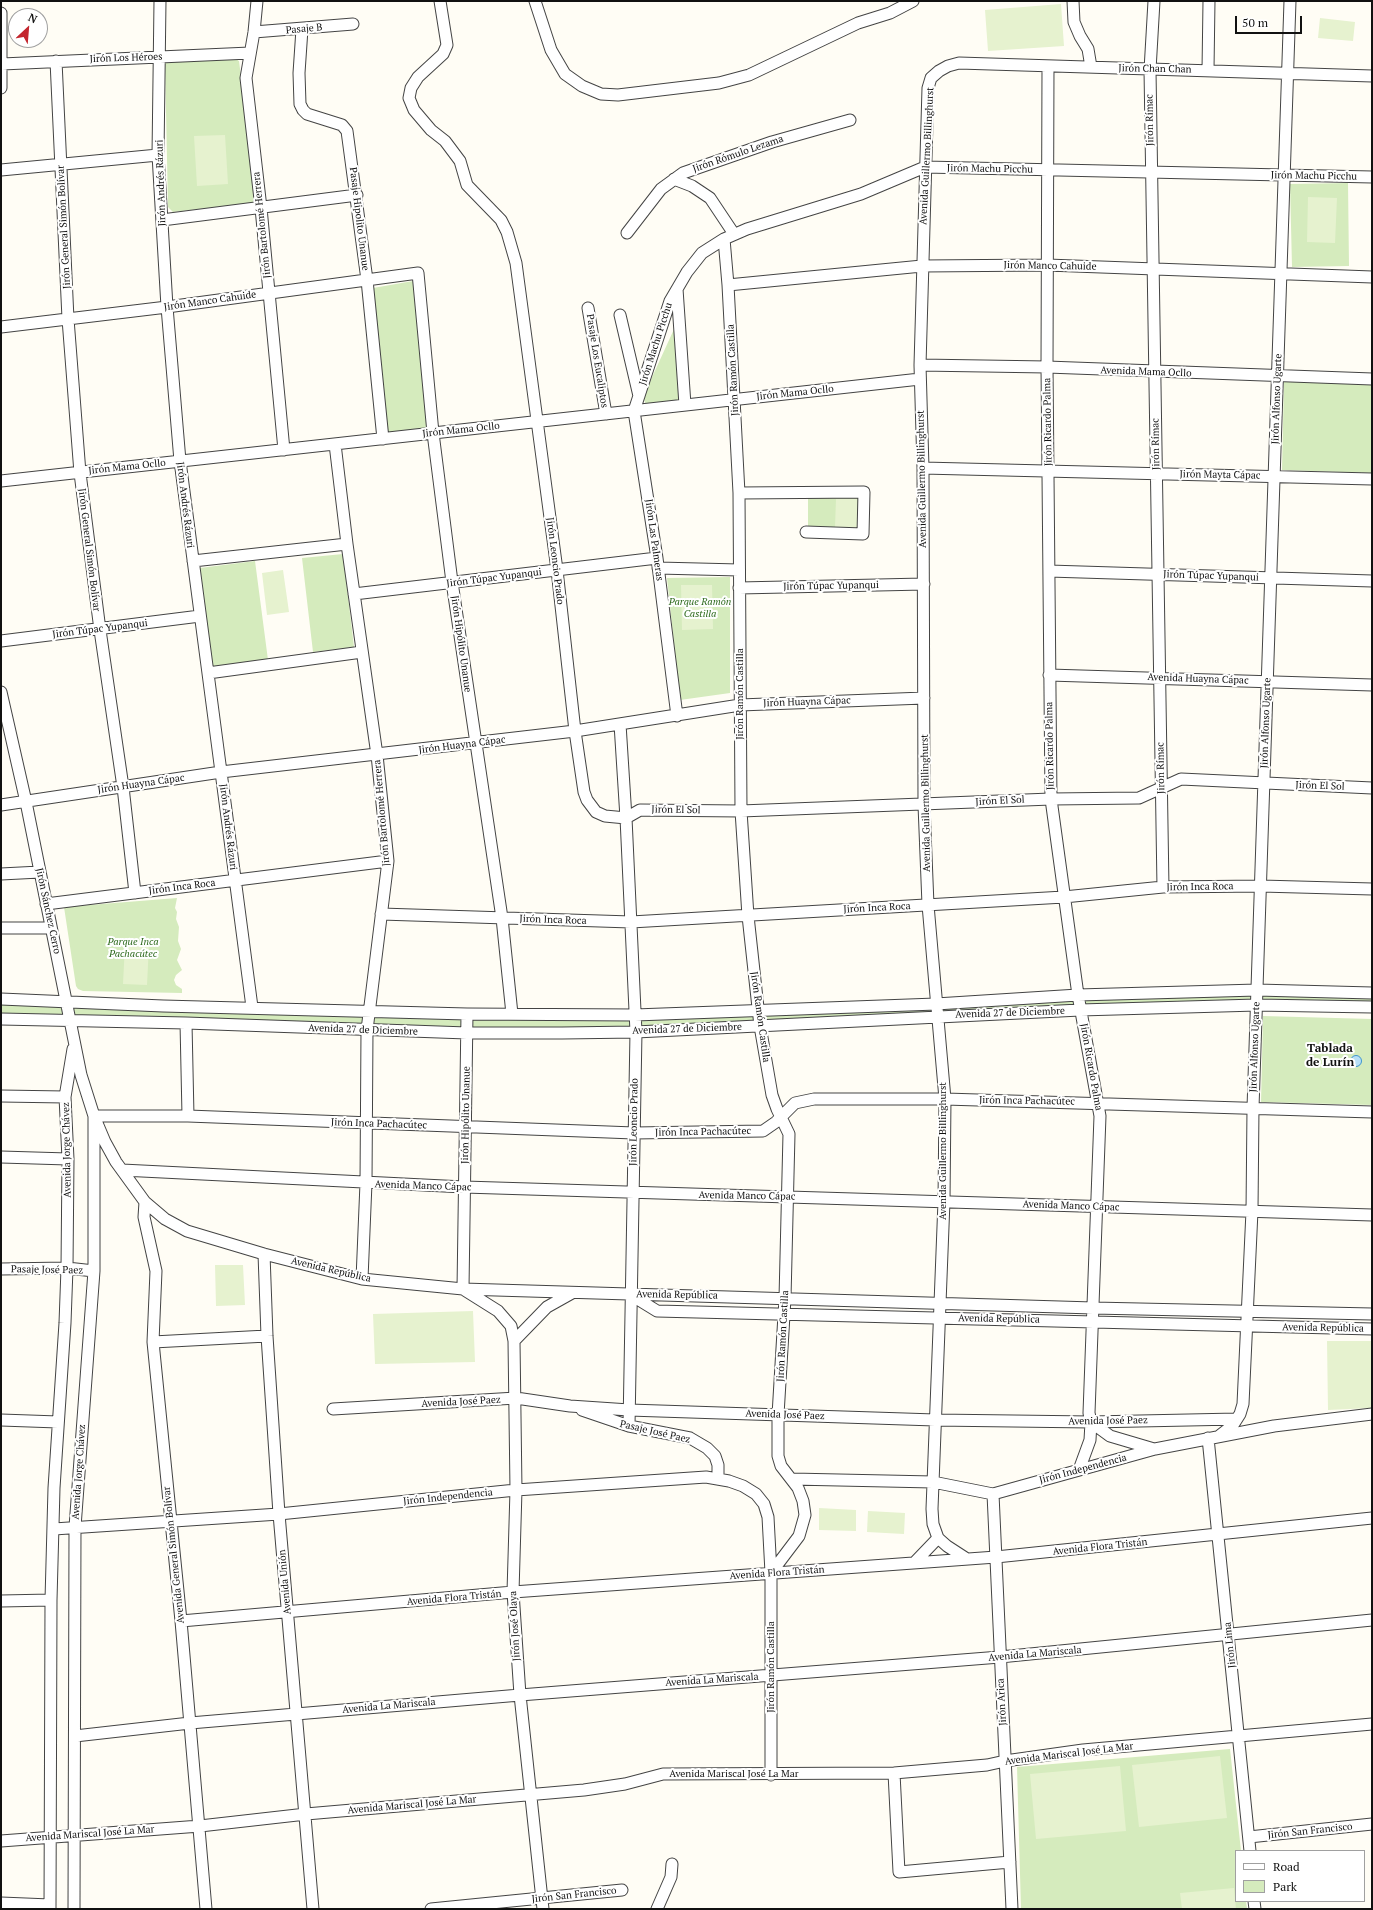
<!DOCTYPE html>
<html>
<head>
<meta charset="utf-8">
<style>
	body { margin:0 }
	#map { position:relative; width:1373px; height:1910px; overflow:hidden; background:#fffdf5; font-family:"PT Serif",serif }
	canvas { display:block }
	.frame { position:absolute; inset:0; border:2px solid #111; pointer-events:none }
	.legend { position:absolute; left:1235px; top:1850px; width:130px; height:52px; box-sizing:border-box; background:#fff; border:1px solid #a0a0a0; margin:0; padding:5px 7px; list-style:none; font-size:12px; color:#111 }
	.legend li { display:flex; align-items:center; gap:8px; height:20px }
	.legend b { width:20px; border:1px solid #a0a0a0 }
	.north { position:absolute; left:8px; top:8px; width:40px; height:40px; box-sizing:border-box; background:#fff; border:1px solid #a0a0a0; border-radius:50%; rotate:26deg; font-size:11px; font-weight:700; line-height:16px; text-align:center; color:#111 }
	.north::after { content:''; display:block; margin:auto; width:14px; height:18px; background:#c4262e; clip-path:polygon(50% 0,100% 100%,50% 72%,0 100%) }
	.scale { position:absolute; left:1235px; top:16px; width:67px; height:18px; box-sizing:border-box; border:2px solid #111; border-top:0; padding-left:5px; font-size:12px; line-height:14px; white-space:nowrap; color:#111; -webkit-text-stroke:3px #fff; paint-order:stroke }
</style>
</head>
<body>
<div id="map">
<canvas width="1373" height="1910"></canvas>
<div class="frame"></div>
<ul class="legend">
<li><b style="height:5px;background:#fff"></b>Road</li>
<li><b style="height:11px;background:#d5ebbd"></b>Park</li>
</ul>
<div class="north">N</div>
<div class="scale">50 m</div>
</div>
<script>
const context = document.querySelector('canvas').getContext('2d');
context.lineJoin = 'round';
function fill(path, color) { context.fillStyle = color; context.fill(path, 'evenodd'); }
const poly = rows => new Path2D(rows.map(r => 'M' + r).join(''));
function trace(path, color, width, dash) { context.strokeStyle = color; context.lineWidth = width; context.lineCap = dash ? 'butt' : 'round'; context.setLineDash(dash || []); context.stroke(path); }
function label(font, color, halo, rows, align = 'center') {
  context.font = font + ' "PT Serif",serif'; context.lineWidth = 4; context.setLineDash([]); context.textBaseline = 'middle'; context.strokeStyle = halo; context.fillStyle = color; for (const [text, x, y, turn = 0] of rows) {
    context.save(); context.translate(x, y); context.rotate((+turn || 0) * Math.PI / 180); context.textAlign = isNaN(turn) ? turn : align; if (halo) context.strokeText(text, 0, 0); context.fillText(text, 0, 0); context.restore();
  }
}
fill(poly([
	[234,58,239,61,256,196,255,200,252,203,173,212,168,207,165,62],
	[1348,183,1349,266,1292,267,1290,184],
	[413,281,429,428,387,433,373,288],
	[675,327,680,401,646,405,643,397],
	[1284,381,1372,384,1372,473,1282,470],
	[808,495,860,496,860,531,808,530],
	[343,554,354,647,313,652,302,558],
	[255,561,268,660,213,667,200,568],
	[730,577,730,693,680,700,667,578],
	[177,898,175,908,177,912,176,919,179,927,178,941,181,949,177,960,182,970,176,975,174,980,176,985,182,989,182,993,83,991,78,989,76,986,64,907],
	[1253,993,1253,1002,1083,1006,1082,999],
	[1260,994,1372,997,1372,1003,1259,1002],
	[1075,998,1076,1007,940,1013,940,1006],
	[1,1001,64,1004,67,1018,1,1016],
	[71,1005,365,1013,364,1027,73,1017],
	[933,1006,933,1014,763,1023,763,1013],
	[756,1013,757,1024,639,1030,641,1018],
	[372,1014,633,1018,633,1030,370,1027],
	[1263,1016,1372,1019,1372,1105,1261,1102],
	[1230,1749,1241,1851,1236,1851,1236,1901,1246,1901,1247,1909,1021,1909,1017,1767]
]), '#d5ebbd');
fill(poly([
	[1061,4,1064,46,988,51,985,10],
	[1320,18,1355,22,1353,41,1318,38],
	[225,135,228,184,197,186,194,136],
	[1308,197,1337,198,1335,243,1307,242],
	[836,499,857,499,857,528,835,527],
	[283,570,289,612,267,615,262,573],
	[681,585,712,585,713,629,682,630],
	[125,944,149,945,147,985,123,984],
	[215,1265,243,1265,245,1305,216,1306],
	[473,1311,475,1362,375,1364,373,1314],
	[1327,1341,1372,1341,1372,1408,1328,1410],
	[819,1508,856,1510,856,1531,819,1530],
	[868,1511,905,1513,904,1534,867,1532],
	[1220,1756,1227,1818,1139,1827,1132,1765],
	[1120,1766,1126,1831,1036,1839,1030,1774],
	[1234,1888,1236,1909,1182,1909,1180,1893]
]), '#e6f2cf');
const water = poly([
	'1350.5 1061a5.5 5.5 0 1 1 11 0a5.5 5.5 0 1 1-11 0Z'
]);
fill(water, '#b9e0f7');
trace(water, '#3f96cf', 1);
const minor = poly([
	[160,1,158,155,167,307,180,461,252,1007],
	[257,1,254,32,246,78,261,208,284,450],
	[440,1,447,45,443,54,418,77,411,88,409,98,414,110,431,130,445,141,460,161,467,185,501,220,507,232,516,263,557,570,575,731,584,792,587,800,596,812,605,816,626,818],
	[535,1,551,50,565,74,582,86,601,94,618,95,719,83,749,75,858,23,890,13,913,1],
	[1073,1,1074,22,1080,36,1088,49,1091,67],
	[1154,1,1150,70,1163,887],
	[1,13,1,88],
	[302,29,299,73,300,104,303,110,307,114,342,125,347,131,367,280,383,439],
	[254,32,353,24],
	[56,61,68,319,80,473,100,630,123,787,135,893],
	[2,64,250,53],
	[1048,66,1047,367,1051,799,1078,995,1100,1116,1089,1413,1091,1422,1090,1440,1079,1470],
	[1208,70,1209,1],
	[1,170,158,155],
	[674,179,692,186,710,198,734,234],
	[162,220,357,195],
	[627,233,661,189,683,173,772,142,850,120],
	[724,239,728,285,739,493,741,811,748,916,760,1026,772,1095,777,1109,789,1134,785,1298,778,1415,778,1456,781,1466,798,1488,803,1501,805,1515,799,1536,771,1573,771,1775],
	[728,285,922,266,1047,265,1372,277],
	[677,289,685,405],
	[588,308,606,414],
	[620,315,639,396],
	[1,327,167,307,418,273,433,433,452,582,502,918,512,1014],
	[920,365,1047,367,1372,379],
	[335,444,347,544,377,755,388,861,367,1030,366,1183,362,1279],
	[923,468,1372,479],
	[1,481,920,379],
	[739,493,864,492,863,534,806,532],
	[193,561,347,544],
	[658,568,739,570],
	[1049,571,1372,581],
	[739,588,924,584],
	[354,594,657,558],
	[1,641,200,616],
	[208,673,362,652],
	[1049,675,1372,685],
	[1,692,26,802,81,1075,94,1116,94,1271,75,1527,74,1909],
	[677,716,657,558,634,411,670,301,687,272,702,253,724,239,747,229,861,194,925,167,1372,177],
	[620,724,626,818,636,1032,629,1426],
	[1,805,221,772,575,731,740,705,924,698],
	[626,818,640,810,741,811,1051,799,1139,798,1181,779,1372,788],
	[1,874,40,872],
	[46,904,388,861],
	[381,914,631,922,1064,897,1163,887,1261,886,1372,889],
	[1,928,51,928],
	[1,999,163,1006,467,1014,635,1015,936,1004,1078,995,1257,990,1372,993],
	[467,1014,463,1289,498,1311,511,1326,514,1341,516,1490,513,1592,520,1695,543,1909],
	[1,1019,186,1023,467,1033,562,1033,636,1032,1080,1010,1257,1005,1372,1007],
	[186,1023,188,1116],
	[1,1096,65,1097],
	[94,1116,105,1142,116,1162,145,1202,165,1219,187,1231,264,1254,362,1279,463,1289,1093,1308,1372,1314],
	[94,1116,188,1116,634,1133,763,1131,776,1122,795,1103,814,1099,945,1099,1372,1112],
	[1,1157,68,1159],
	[122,1170,464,1187,1372,1215],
	[145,1202,144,1217,156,1271,153,1342,181,1621,206,1909],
	[264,1254,267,1336,279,1514,313,1909],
	[1,1269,67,1268,94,1271],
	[631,1295,657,1311,1372,1329],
	[514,1341,547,1307,572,1293],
	[153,1342,267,1336],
	[333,1409,516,1398,570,1406,629,1410,935,1420,1091,1422,1237,1419],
	[582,1410,629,1426,690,1438,707,1448,715,1456,718,1465,718,1479],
	[1,1420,58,1422],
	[1091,1422,1110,1436,1154,1449],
	[1219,1436,1233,1425,1240,1414,1243,1404,1252,1211,1253,1108,1290,1],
	[1208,1438,1250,1851],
	[792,1479,933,1482,993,1494,1155,1449,1274,1426,1372,1414],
	[993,1494,1012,1909],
	[54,1529,279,1514,516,1490,706,1477,729,1481,743,1486,756,1494,764,1504,768,1517,771,1573],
	[967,1559,947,1546,938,1538,933,1524,932,1509,944,1201,945,1099,928,905,924,805,923,468,920,365,928,88,931,78,939,71,948,66,959,63,1372,76],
	[914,1563,938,1538],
	[1,1601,51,1600],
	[181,1621,513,1592,996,1557,1372,1518],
	[75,1736,190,1723,520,1695,1000,1657,1372,1620],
	[894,1773,899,1872,1010,1862],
	[1249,1837,1372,1824],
	[1,1841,200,1826,306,1814,584,1790,625,1784,663,1774,894,1773,987,1765,1005,1761,1083,1750,1372,1724],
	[1254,1901,1255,1909],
	[1,1903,50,1905],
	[50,1909,51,1600,54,1488,65,1323,67,1268,68,1159,65,1097,73,1049],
	[431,1909,622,1890],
	[657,1909,671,1877,672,1864]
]);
trace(minor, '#444', 13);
trace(minor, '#fff', 11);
label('10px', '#111', '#fff', [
	["Pasaje B",304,29,-5],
	["Jirón Los Héroes",126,58,-2],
	["Jirón Chan Chan",1155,69,1],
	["Jirón Rímac",1150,120,-91],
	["Jirón Rómulo Lezama",738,154,-19],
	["Avenida Guillermo Billinghurst",927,156,-87],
	["Jirón Machu Picchu",990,169,1],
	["Jirón Machu Picchu",1314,176,1],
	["Jirón Andrés Rázuri",161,183,-92],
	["Pasaje Hipolito Unanue",359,219,83],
	["Jirón Bartolomé Herrera",262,225,-96],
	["Jirón General Simón Bolívar",64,227,-93],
	["Jirón Manco Cahuide",1050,266,1],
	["Jirón Manco Cahuide",210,301,-8],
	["Jirón Machu Picchu",656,344,-72],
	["Pasaje Los Eucaliptos",597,361,81],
	["Jirón Ramón Castilla",733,370,-93],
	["Avenida Mama Ocllo",1146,372,2],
	["Jirón Mama Ocllo",795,393,-6],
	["Jirón Alfonso Ugarte",1277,399,-88],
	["Jirón Ricardo Palma",1048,422,-91],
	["Jirón Mama Ocllo",461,430,-6],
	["Jirón Rímac",1156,444,-91],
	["Jirón Mama Ocllo",127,467,-6],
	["Jirón Mayta Cápac",1220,475,1],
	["Avenida Guillermo Billinghurst",922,479,-91],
	["Jirón Andrés Rázuri",185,505,83],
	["Jirón Las Palmeras",654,540,82],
	["Jirón General Simón Bolívar",89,550,83],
	["Jirón Leoncio Prado",555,561,83],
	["Jirón Túpac Yupanqui",1211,576,2],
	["Jirón Túpac Yupanqui",494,578,-7],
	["Jirón Túpac Yupanqui",831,586,-1],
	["Jirón Túpac Yupanqui",100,629,-7],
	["Jirón Hipólito Unanue",461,644,82],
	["Avenida Huayna Cápac",1198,679,2],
	["Jirón Ramón Castilla",740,694,-90],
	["Jirón Huayna Cápac",807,702,-2],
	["Jirón Alfonso Ugarte",1266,723,-88],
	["Jirón Huayna Cápac",462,745,-7],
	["Jirón Ricardo Palma",1050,746,-91],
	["Jirón Rímac",1161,768,-91],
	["Jirón Huayna Cápac",141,784,-8],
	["Jirón El Sol",1320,786,2],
	["Jirón El Sol",1000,801,-3],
	["Avenida Guillermo Billinghurst",926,803,-91],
	["Jirón El Sol",676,810,1],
	["Jirón Bartolomé Herrera",382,813,-95],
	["Jirón Andrés Rázuri",228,827,83],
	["Jirón Inca Roca",182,887,-7],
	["Jirón Inca Roca",1200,887,-1],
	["Jirón Inca Roca",877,908,-3],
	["Jirón Sánchez Cerro",48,911,78],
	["Jirón Inca Roca",553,920,2],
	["Avenida 27 de Diciembre",1010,1013,-2],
	["Jirón Ramón Castilla",760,1017,82],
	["Avenida 27 de Diciembre",687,1029,-2],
	["Avenida 27 de Diciembre",363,1030,2],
	["Jirón Alfonso Ugarte",1255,1047,-88],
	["Jirón Ricardo Palma",1091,1067,80],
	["Jirón Inca Pachacútec",1027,1101,1],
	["Jirón Hipólito Unanue",466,1115,-89],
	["Jirón Leoncio Prado",634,1122,-89],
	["Jirón Inca Pachacútec",379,1124,2],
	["Jirón Inca Pachacútec",703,1132,-1],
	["Avenida Jorge Chávez",67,1150,-91],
	["Avenida Guillermo Billinghurst",943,1151,-90],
	["Avenida Manco Cápac",423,1186,2],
	["Avenida Manco Cápac",747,1196,1],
	["Avenida Manco Cápac",1071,1206,2],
	["Pasaje José Paez",47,1270,1],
	["Avenida República",331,1270,13],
	["Avenida República",677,1295,1],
	["Avenida República",999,1319,1],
	["Avenida República",1323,1328,1],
	["Jirón Ramón Castilla",783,1336,-87],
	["Avenida José Paez",461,1402,-3],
	["Avenida José Paez",785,1415,2],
	["Avenida José Paez",1108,1421,-1],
	["Pasaje José Paez",655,1432,13],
	["Jirón Independencia",1083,1469,-15],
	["Avenida Jorge Chávez",79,1472,-86],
	["Jirón Independencia",448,1497,-6],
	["Avenida Flora Tristán",1100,1547,-6],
	["Avenida General Simón Bolívar",174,1555,-96],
	["Avenida Flora Tristán",777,1573,-4],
	["Avenida Unión",285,1582,-95],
	["Avenida Flora Tristán",454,1598,-5],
	["Jirón José Olaya",515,1626,-93],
	["Jirón Lima",1230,1645,-96],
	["Avenida La Mariscala",1035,1654,-5],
	["Jirón Ramón Castilla",771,1667,-90],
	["Avenida La Mariscala",712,1680,-4],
	["Jirón Arica",1002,1702,-93],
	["Avenida La Mariscala",389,1706,-5],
	["Avenida Mariscal José La Mar",1069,1754,-7],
	["Avenida Mariscal José La Mar",734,1774],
	["Avenida Mariscal José La Mar",412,1805,-5],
	["Jirón San Francisco",1310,1831,-6],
	["Avenida Mariscal José La Mar",90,1834,-4],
	["Jirón San Francisco",574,1895,-6]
]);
label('italic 10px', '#2f6b1f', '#fff', [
	["Parque Ramón",700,602],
	["Castilla",700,614],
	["Parque Inca",133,942],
	["Pachacútec",133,954]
]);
label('bold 12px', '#111', '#fff', [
	["Tablada",1330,1049],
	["de Lurín",1330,1063]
]);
</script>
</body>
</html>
